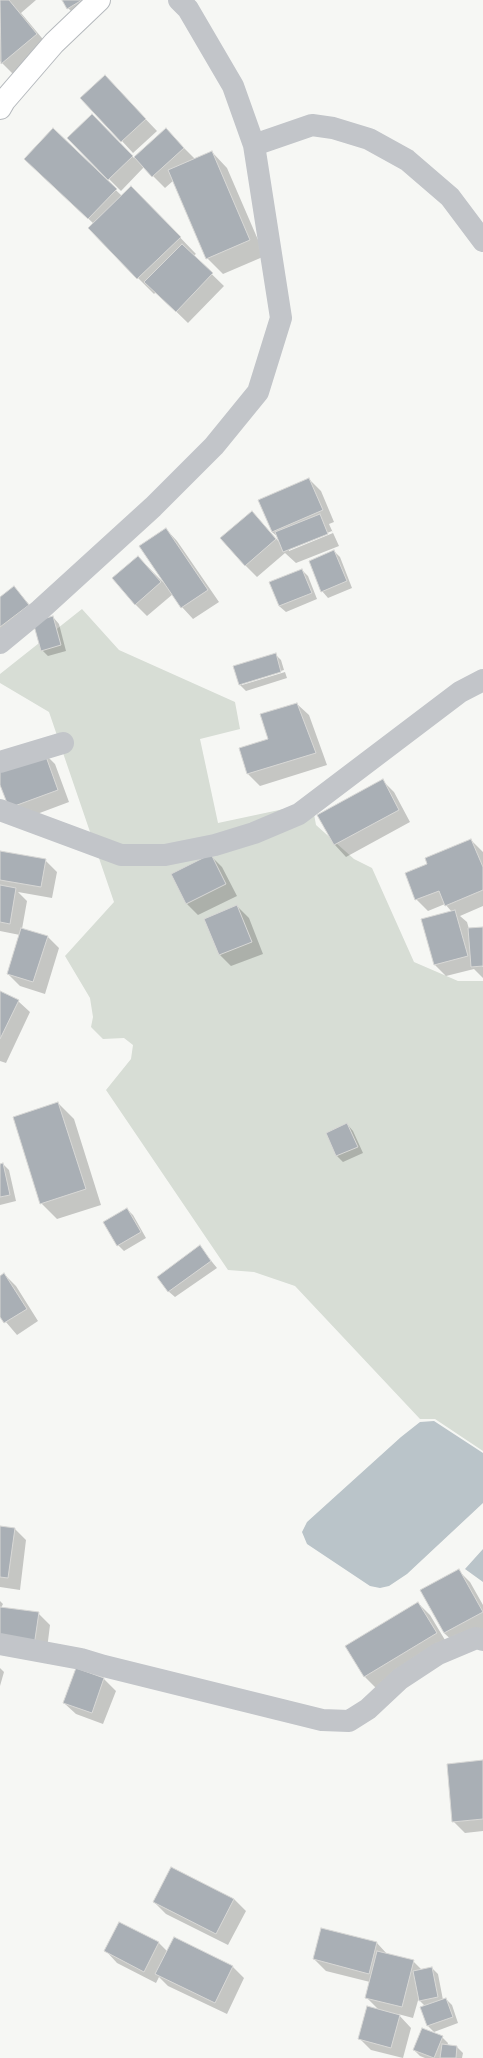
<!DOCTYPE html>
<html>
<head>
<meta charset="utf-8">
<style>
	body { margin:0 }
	canvas { display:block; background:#f6f7f4 }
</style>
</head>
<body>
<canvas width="483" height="2058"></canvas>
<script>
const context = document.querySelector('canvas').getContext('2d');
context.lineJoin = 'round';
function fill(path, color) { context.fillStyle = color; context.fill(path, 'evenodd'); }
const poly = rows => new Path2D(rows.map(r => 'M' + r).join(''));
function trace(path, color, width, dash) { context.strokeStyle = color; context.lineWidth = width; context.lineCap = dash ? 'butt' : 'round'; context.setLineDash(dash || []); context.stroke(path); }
fill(poly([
	[82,609,119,650,235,702,240,729,200,739,218,823,312,803,316,825,354,859,372,868,414,962,458,981,483,981,483,1451,435,1419,420,1419,295,1286,254,1272,228,1270,106,1090,131,1059,133,1045,124,1038,103,1039,91,1027,93,1017,90,998,65,956,114,902,49,712,0,683,0,674]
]), '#d7ddd5');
fill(poly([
	[434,1421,483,1453,483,1503,407,1574,389,1586,380,1588,370,1586,307,1544,302,1532,307,1522,401,1437,420,1422],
	[483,1549,483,1582,465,1569]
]), '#bac4c9');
fill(poly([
	[0,0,36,0,21,13,52,50,18,79,0,61],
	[63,0,104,0,80,20,68,8],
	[116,88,157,131,133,153,122,141],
	[104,127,134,158,166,130,195,159,212,152,227,168,265,256,223,274,207,258,174,180,165,188,144,167,121,191,68,138],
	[53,130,122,196,147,203,196,254,193,256,224,286,188,323,156,292,154,294,138,278,90,228,94,224,37,170],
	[309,479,321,491,334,522,329,524,339,546,296,563,285,553,257,577,245,565,252,512,281,544,279,538,272,532],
	[332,531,333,533,289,551,289,549],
	[166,529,177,541,219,602,193,619,182,607,173,594,147,616,135,604,138,557,170,589],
	[334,551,340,557,352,588,328,598,322,591],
	[302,570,308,576,317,599,286,612,279,606],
	[14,587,40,617,0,647,0,598],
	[53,617,59,624,66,651,48,656,42,650],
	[275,654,281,660,284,670,242,683,242,685,285,672,287,678,246,691,239,684],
	[297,704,309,715,327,765,260,786,248,774,241,748,269,740],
	[43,752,55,764,69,802,21,820,0,782],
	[382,780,394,792,410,822,346,857,335,845,318,816],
	[471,840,483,852,483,906,460,916,467,922,469,929,483,928,483,965,481,965,483,967,483,978,474,969,446,976,435,965,452,912,445,904,428,911,416,899,429,865],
	[0,852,45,860,57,872,52,898,18,892,27,901,22,929,47,936,59,948,45,994,20,986,8,974,20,935,0,931],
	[211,856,222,867,237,896,198,915,187,904],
	[237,906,249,918,263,954,231,966,220,955],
	[0,992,18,1001,30,1012,6,1063,0,1061],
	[58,1103,74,1119,101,1205,57,1219,41,1203],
	[347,1124,353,1131,363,1153,343,1162,337,1156,327,1133],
	[3,1164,9,1170,16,1201,0,1205,0,1165],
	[127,1209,133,1215,146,1238,124,1251,118,1245],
	[200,1247,217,1268,175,1297,168,1291],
	[4,1274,16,1286,38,1321,17,1335,0,1315,0,1277],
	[0,1527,14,1528,26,1540,20,1590,0,1587],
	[459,1571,470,1582,483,1605,483,1629,456,1644,444,1633],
	[0,1601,3,1604,1,1608,38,1613,50,1625,46,1657,0,1650],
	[418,1603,430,1615,448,1645,376,1688,365,1677],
	[0,1668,4,1672,0,1686],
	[76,1669,104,1679,116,1691,103,1724,76,1714,64,1703],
	[483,1761,483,1831,465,1833,453,1821],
	[172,1868,234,1899,246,1911,228,1945,166,1914,154,1902],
	[120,1923,159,1943,168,1952,233,1967,244,1978,227,2014,168,1986,159,1977,156,1983,117,1963,106,1951],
	[322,1929,377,1943,388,1955,413,1961,422,1970,432,1968,438,1974,443,2000,446,1999,452,2005,458,2023,434,2032,428,2026,425,2006,420,2001,419,1997,413,2018,398,2014,411,2028,403,2058,371,2050,359,2038,379,2010,366,1997,370,1982,326,1971,314,1959],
	[442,2037,448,2043,447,2046,457,2047,463,2053,462,2058,425,2058,420,2056,414,2050]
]), '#0003');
const building = poly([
	[0,0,9,0,37,34,1,64,0,0],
	[62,0,82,0,67,9,62,0],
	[105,75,146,119,121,142,80,98,105,75],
	[92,114,133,156,108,180,67,138,92,114],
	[53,128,117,189,88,219,24,159,53,128],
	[166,128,184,148,152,177,134,157,166,128],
	[212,151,250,240,206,259,168,170,212,151],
	[131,186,181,237,137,279,88,228,131,186],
	[182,244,213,273,176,312,144,282,182,244],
	[309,478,323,510,272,532,258,500,309,478],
	[252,511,276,539,245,566,220,538,252,511],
	[320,514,328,534,283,552,275,532,320,514],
	[166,528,208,590,181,608,139,546,166,528],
	[334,550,347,581,321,592,309,561,334,550],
	[138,556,161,582,135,605,112,578,138,556],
	[302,569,312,593,279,606,269,582,302,569],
	[14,586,29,605,0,627,0,597,14,586],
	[53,616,61,645,41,651,33,622,53,616],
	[276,653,281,672,239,685,233,666,276,653],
	[297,703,316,753,247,774,239,748,268,739,260,714,297,703],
	[44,751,58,790,9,808,0,785,0,767,44,751],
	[383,779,399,810,334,845,317,815,383,779],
	[471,839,483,867,483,890,445,906,439,891,415,900,405,873,427,864,425,858,471,839],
	[0,851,46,859,41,887,0,880,0,851],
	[211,854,226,884,186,904,171,874,211,854],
	[0,885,16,888,10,924,0,922,0,885],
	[237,905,252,942,219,955,204,919,237,905],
	[455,910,468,956,434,965,421,919,455,910],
	[483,927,483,966,471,967,468,928,483,927],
	[21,928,48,936,33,982,7,974,21,928],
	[0,991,19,1000,0,1039,0,991],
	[58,1102,86,1189,40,1204,13,1117,58,1102],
	[347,1123,358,1147,336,1156,326,1133,347,1123],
	[3,1163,10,1195,0,1197,0,1164,3,1163],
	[127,1208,141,1232,117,1246,103,1222,127,1208],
	[200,1245,211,1261,168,1292,157,1277,200,1245],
	[4,1273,27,1309,4,1323,0,1317,0,1276,4,1273],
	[0,1526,15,1528,8,1578,0,1577,0,1526],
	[459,1569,483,1612,444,1633,420,1590,459,1569],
	[418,1602,437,1633,364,1677,345,1646,418,1602],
	[0,1607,39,1612,34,1646,0,1641,0,1607],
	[76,1668,104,1678,92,1713,63,1703,76,1668],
	[483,1760,483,1819,452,1822,447,1764,483,1760],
	[171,1867,234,1899,216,1934,153,1902,171,1867],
	[119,1922,159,1942,144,1972,104,1951,119,1922],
	[321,1928,377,1942,369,1974,313,1959,321,1928],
	[174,1937,233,1966,215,2003,155,1974,174,1937],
	[377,1951,414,1960,402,2007,365,1998,377,1951],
	[432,1967,438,1997,419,2001,413,1971,432,1967],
	[446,1998,453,2017,427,2026,420,2007,446,1998],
	[367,2006,400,2015,391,2048,358,2039,367,2006],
	[422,2028,443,2036,434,2058,413,2050,422,2028],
	[442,2044,457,2046,456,2058,440,2058,442,2044]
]);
fill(building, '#a9afb5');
trace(building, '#d8d8d6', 1);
const secondary = poly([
	[0,108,4,101,54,43,99,0]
]);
trace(secondary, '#b5b9bd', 24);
trace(poly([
	[254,145,312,125,333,128,369,139,407,160,450,197,483,241],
	[0,643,40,610,153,507,214,446,258,392,281,318,254,145,233,86,188,9,179,0],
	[0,762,63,743],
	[0,810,121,855,165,855,215,845,254,833,299,814,460,692,483,680],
	[0,1644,81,1659,104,1666,322,1720,349,1721,368,1709,400,1679,438,1654,476,1638,483,1640]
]), '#c2c5c9', 22);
trace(secondary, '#fff', 22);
</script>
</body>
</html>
